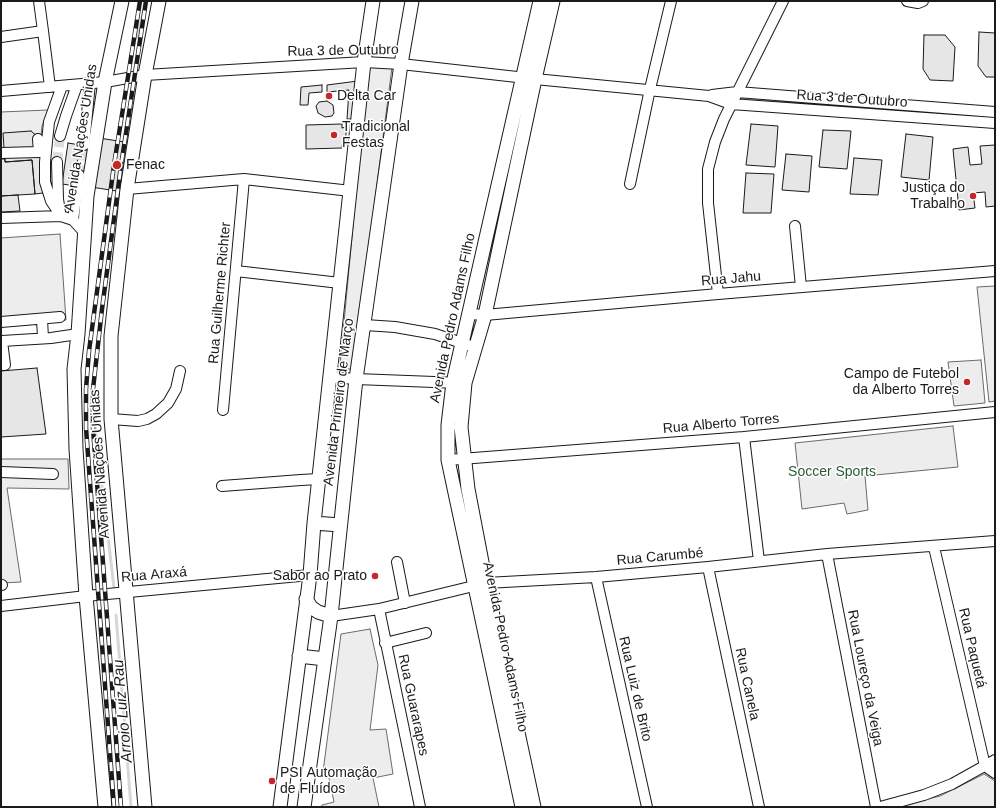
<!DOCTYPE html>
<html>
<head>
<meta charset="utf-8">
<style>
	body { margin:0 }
	#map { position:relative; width:996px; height:808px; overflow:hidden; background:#fff; font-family:Arial,sans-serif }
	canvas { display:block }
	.frame { position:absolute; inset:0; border:2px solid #1a1a1a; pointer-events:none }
</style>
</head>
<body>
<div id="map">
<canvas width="996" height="808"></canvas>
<div class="frame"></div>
</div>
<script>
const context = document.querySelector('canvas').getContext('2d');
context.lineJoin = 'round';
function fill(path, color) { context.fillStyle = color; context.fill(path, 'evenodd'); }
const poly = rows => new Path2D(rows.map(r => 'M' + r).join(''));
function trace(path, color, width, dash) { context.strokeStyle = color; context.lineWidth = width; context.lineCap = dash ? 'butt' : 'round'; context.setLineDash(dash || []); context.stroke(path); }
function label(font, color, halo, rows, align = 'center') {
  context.font = font + ' Arial,sans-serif'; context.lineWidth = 3; context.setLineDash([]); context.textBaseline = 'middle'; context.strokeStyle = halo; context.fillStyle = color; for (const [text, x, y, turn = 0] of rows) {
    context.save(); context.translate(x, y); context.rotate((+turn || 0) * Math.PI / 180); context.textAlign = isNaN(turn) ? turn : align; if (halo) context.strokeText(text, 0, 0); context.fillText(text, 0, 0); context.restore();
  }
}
const built = poly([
	[368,66,392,67,354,364,351,369,342,369,340,365,368,66],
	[48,110,42,126,40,148,1,150,1,112,48,110],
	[60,234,66,320,1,325,1,238,60,234],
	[995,286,995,401,989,402,977,287,995,286],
	[981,360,985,403,954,406,948,362,981,360],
	[953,426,958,467,865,476,868,510,847,514,844,503,802,509,795,443,953,426],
	[1,459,68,459,69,489,7,488,21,582,1,583,1,459],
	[370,629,378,665,370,730,386,729,393,774,373,778,379,807,322,807,322,805,334,802,328,773,323,772,341,634,370,629],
	[984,774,995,781,995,807,895,807,940,796,984,774]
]);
fill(built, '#ededed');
trace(built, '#6a6a6a', 1);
trace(poly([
	[137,38,146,1],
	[92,400,114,588],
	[116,615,131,807]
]), '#d7d7d7', 3);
const building = poly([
	[979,32,995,33,995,77,986,77,978,66,979,32],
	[924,35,945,35,955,47,953,81,930,80,923,69,924,35],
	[358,81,355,119,347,119,349,90,327,92,327,85,358,81],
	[322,85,322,92,309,93,308,105,300,105,301,87,322,85],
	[327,101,333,105,334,113,332,116,325,117,318,113,316,106,319,102,327,101],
	[342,124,342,128,346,127,346,145,342,145,342,148,306,149,306,125,342,124],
	[751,124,778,126,775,167,746,165,751,124],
	[823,130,851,131,847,169,819,167,823,130],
	[31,131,47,145,41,175,43,193,35,194,32,160,5,162,3,133,31,131],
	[906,134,933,137,929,180,901,177,906,134],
	[99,138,131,143,123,192,91,187,99,138],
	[68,143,80,145,76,171,76,186,62,184,68,143],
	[995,145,995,206,986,207,985,192,973,193,975,208,959,210,953,149,968,147,970,165,982,164,980,146,995,145],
	[786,154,812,156,809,192,782,190,786,154],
	[854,158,882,160,878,195,850,194,854,158],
	[1,159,5,159,5,162,32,160,35,194,1,196,1,159],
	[746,173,774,174,771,213,743,213,746,173],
	[18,195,20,211,1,212,1,196,18,195],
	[37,368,46,434,1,437,1,371,37,368]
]);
fill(building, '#e6e6e6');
trace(building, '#1a1a1a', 1);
trace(poly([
	[57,162,60,136],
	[79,175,84,145]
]), '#ddd', 10, [10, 5]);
const minor = poly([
	[39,1,43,31],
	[907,1,918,3,923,1],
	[1,37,43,31,50,87],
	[1,91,105,82,145,75,364,62,401,64,535,79,709,96,731,104,995,123],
	[712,95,737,92,995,112],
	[60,136,66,116,77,85],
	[84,145,90,83],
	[1,153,39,152,38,139],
	[57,162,58,199,60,212],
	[630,184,650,89,671,1],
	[127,189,244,179,351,191],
	[61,216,51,201,45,182,45,162,49,122,62,86],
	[1,218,61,216,73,220,84,232],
	[73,220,79,175],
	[795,226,801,287],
	[236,271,340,283],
	[718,294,708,203,708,169,715,142,724,119,783,1],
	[470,314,485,315,718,294,995,271],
	[42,319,43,338],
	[1,322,60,317],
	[365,325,395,327,435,334,468,345],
	[1,365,5,365,2,341,51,338,78,334],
	[330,377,356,379,460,383],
	[223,410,244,179],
	[111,419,138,421,147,419,156,414,168,403,176,389,180,371],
	[744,437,759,561],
	[448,460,744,437,995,412],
	[1,472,53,474],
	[222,486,301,480,319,479],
	[934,547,985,766,995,773],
	[827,554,876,807],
	[397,562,405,603],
	[708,567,759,807],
	[596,577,647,807],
	[1,585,2,585],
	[1,606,86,596,310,575],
	[379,609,420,807],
	[331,616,379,609,486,583,596,577,708,567,827,554,995,541],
	[385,643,426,633],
	[880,807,924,795,952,784,995,760]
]);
const major = poly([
	[314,523,340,525],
	[306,599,311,607,318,612,331,616],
	[299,656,325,659],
	[105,807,86,596,76,449,74,369,78,334,87,196,105,82,122,1],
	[145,807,111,419,111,336,127,189,145,75,159,1],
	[280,807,310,575,314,523,364,62,373,1],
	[304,807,331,616,356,379,401,64,412,1],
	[522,807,448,460,448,425,453,383,540,1],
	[534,807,486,583,468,489,461,427,465,383,485,315,535,79,553,1]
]);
trace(minor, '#1a1a1a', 12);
trace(major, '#1a1a1a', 15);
trace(minor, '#fff', 10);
trace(major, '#fff', 13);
const rail = poly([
	[114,807,86,428,86,389,89,351,114,165,140,1],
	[121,807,93,428,93,389,102,309,121,166,146,1]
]);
trace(rail, '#1a1a1a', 4.5);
trace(rail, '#fff', 3, [9]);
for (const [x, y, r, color] of [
	[329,96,4,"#c62828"],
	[334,135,4,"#c62828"],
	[117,165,5,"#c62828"],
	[973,196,4,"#c62828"],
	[967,382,4,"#c62828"],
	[375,576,4,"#c62828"],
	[272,781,4,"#c62828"]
]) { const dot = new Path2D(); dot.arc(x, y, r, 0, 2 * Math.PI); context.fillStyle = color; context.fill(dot); trace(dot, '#fff', 1.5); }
label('14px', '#1a1a1a', '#fff', [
	["Rua 3 de Outubro",343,51,-1],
	["Rua 3 de Outubro",852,99,4],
	["Avenida Nações Unidas",81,138,-81],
	["Rua Jahu",731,279,-5],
	["Rua Guilherme Richter",220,293,-85],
	["Avenida Pedro Adams Filho",453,318,-78],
	["Avenida Primeiro de Março",339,402,-83],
	["Rua Alberto Torres",721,424,-5],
	["Avenida Nações Unidas",100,464,-94],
	["Rua Carumbé",660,557,-5],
	["Rua Araxá",154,575,-5],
	["Avenida Pedro Adams Filho",505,647,78],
	["Rua Paquetá",972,648,77],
	["Rua Loureço da Veiga",865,678,79],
	["Rua Canela",747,684,78],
	["Rua Luiz de Brito",635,689,77],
	["Rua Guararapes",413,705,78]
]);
label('14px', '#1a1a1a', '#fff', [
	["Delta Car",337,96],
	["Tradicional",342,127],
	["Festas",342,143],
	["Fenac",126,165],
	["Justiça do",965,188,"right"],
	["Trabalho",965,204,"right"],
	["Campo de Futebol",959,374,"right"],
	["da Alberto Torres",959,390,"right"],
	["Sabor ao Prato",367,576,"right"],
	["PSI Automação",280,773],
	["de Fluídos",280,789]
], 'left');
label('14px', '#2b5a34', '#fff', [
	["Soccer Sports",832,472]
]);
label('italic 15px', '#1a1a1a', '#fff', [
	["Arroio Luiz Rau",123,711,-95]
]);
</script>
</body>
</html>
